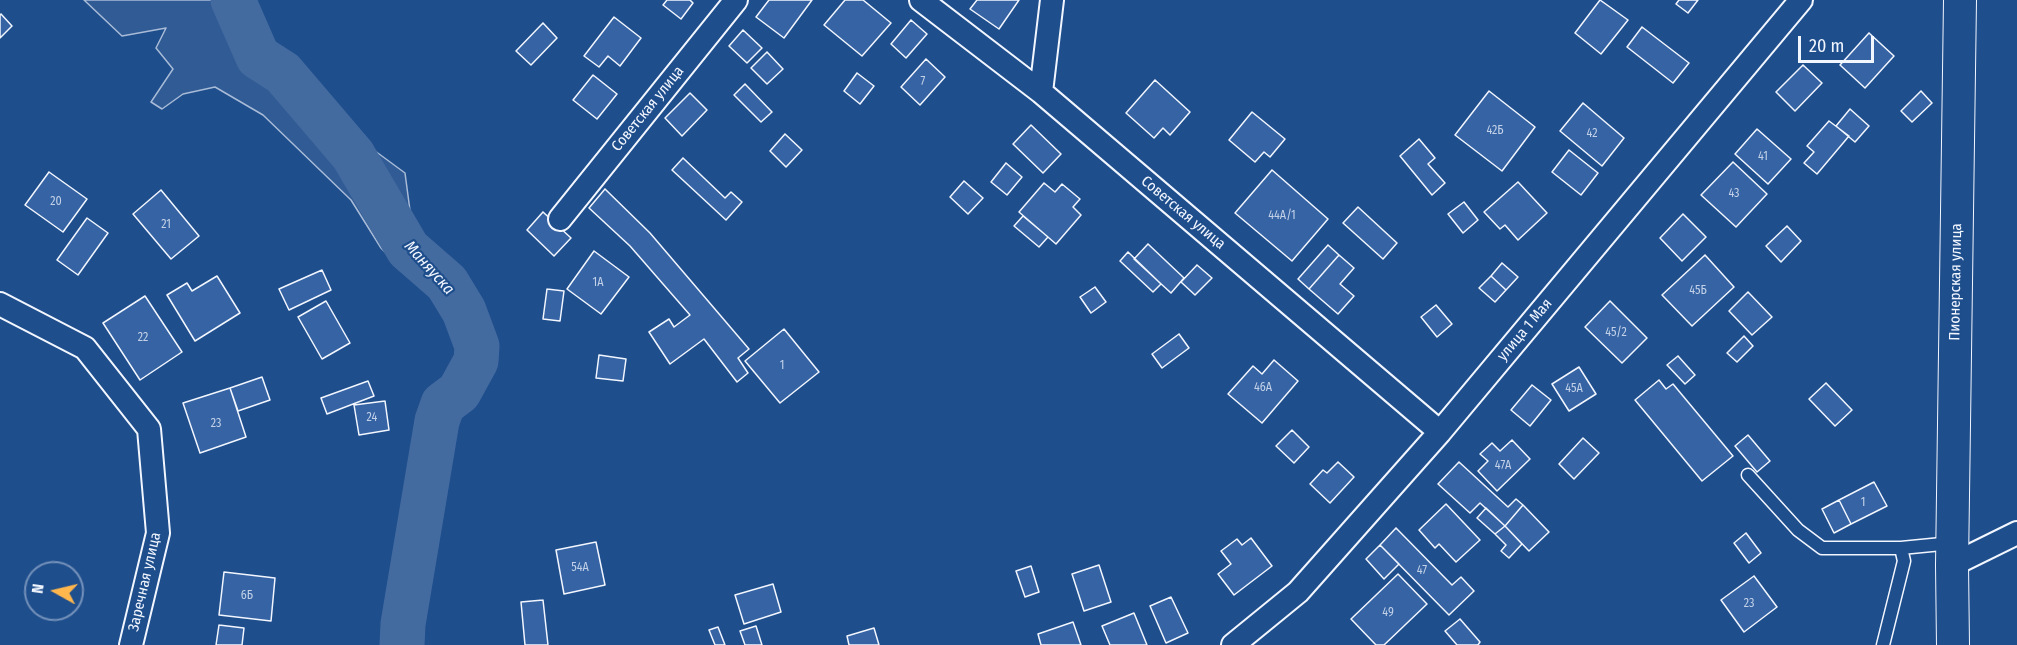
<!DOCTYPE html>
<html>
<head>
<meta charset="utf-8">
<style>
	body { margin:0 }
	#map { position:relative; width:2017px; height:645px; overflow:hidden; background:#1f4e8c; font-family:"Fira Sans Condensed",sans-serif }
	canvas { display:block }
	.north { position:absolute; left:24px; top:561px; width:60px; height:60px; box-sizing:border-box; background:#1f4e8c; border:2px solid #7391ba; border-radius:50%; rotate:278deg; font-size:16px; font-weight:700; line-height:24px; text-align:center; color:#f2f6ff }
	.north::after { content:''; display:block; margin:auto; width:21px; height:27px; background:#ffb74d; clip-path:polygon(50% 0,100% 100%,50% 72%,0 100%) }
	.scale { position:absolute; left:1798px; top:36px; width:76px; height:27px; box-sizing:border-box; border:3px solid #f2f6ff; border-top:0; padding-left:8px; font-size:18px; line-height:21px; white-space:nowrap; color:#f2f6ff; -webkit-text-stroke:4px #1f4e8c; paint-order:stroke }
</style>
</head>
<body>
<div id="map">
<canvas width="2017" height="645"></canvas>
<div class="north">N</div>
<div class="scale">20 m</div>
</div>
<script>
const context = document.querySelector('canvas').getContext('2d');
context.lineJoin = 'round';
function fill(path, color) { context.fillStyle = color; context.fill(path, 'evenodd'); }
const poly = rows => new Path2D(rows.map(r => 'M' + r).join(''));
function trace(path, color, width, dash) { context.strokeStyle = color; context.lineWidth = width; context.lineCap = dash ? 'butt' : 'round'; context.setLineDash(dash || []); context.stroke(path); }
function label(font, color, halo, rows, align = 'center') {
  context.font = font + ' "Fira Sans Condensed",sans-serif'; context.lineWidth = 4.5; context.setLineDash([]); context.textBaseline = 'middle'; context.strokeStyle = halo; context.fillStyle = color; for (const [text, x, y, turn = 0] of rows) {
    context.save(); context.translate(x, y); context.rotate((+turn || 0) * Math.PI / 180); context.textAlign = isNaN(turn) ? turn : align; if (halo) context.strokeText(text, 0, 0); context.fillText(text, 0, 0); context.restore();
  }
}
const built = poly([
	[84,0,224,0,371,148,405,173,411,218,402,255,395,262,381,248,351,200,263,115,215,87,183,94,162,109,151,102,173,69,156,48,166,28,122,36,84,0]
]);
fill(built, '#305b95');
trace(built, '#a8bbd7', 1.5);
trace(poly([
	[233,0,258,57,283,73,353,155,408,249,447,283,464,311,477,346,476,361,459,392,443,404,437,421,403,624,402,645]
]), '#446ba0', 45);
const building = poly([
	[667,0,690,0,693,3,681,19,663,5,667,0],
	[769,0,812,0,784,38,756,17,769,0],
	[845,0,863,0,891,23,862,56,824,25,845,0],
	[977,0,1019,0,999,29,970,9,977,0],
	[1600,0,1628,20,1601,54,1575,33,1600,0],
	[1679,0,1698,0,1688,13,1676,4,1679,0],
	[1,14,12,26,0,38,0,15,1,14],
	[614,17,641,38,620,66,608,56,599,67,584,56,614,17],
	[911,20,927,34,906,58,891,44,911,20],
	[543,23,557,38,531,65,516,51,543,23],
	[1642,27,1689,63,1673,83,1627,47,1642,27],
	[743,30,762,48,747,63,729,46,743,30],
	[1869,33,1894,56,1865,88,1840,65,1869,33],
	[767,52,783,69,767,84,751,68,767,52],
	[926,59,945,77,920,105,901,87,926,59],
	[1803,65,1822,83,1795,111,1776,92,1803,65],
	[857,73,874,86,860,104,844,91,857,73],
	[593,75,617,94,597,119,573,100,593,75],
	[1155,80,1190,112,1170,135,1163,128,1154,138,1126,113,1155,80],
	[745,84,772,112,761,122,734,95,745,84],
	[1489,91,1535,127,1502,171,1455,135,1489,91],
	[1921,91,1932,103,1912,122,1901,111,1921,91],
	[690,93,707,110,682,136,665,118,690,93],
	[1583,103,1624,138,1602,166,1560,131,1583,103],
	[1850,109,1869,126,1855,142,1836,126,1850,109],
	[1252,112,1285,139,1270,157,1264,152,1255,162,1229,140,1252,112],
	[1829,121,1849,136,1817,174,1804,163,1814,152,1807,146,1829,121],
	[1031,125,1061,154,1043,173,1013,144,1031,125],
	[1757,129,1791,159,1768,184,1735,154,1757,129],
	[785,134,802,150,786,167,770,151,785,134],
	[1419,139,1435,158,1428,164,1445,183,1432,195,1400,156,1419,139],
	[1569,150,1598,173,1581,195,1552,172,1569,150],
	[683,158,725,198,731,192,742,202,726,220,672,170,683,158],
	[1733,162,1767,194,1736,227,1701,195,1733,162],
	[1006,163,1022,177,1007,195,991,182,1006,163],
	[1272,170,1328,219,1292,261,1235,213,1272,170],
	[49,172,87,199,63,232,25,205,49,172],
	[964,181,983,198,968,214,950,197,964,181],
	[1518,182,1547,213,1518,240,1505,225,1500,229,1484,212,1518,182],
	[1044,183,1055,192,1062,184,1080,199,1073,207,1081,215,1056,244,1019,212,1044,183],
	[605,189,650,233,749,349,738,358,748,373,737,382,704,339,670,364,649,332,669,319,674,327,690,315,630,246,589,208,605,189],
	[161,190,199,236,171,259,133,214,161,190],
	[1464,202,1478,220,1463,233,1448,214,1464,202],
	[1358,207,1397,243,1383,259,1343,223,1358,207],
	[543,212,571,238,554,256,527,230,543,212],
	[1683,214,1706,237,1682,261,1660,238,1683,214],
	[1023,216,1048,237,1039,247,1014,226,1023,216],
	[87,218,108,233,78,275,57,260,87,218],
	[1787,226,1801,241,1781,262,1766,246,1787,226],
	[1148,244,1184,278,1171,293,1134,259,1148,244],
	[1328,245,1339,255,1309,289,1298,279,1328,245],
	[594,251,629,277,601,314,567,289,594,251],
	[1128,252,1161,284,1153,292,1120,261,1128,252],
	[1339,255,1354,268,1340,284,1354,296,1338,314,1309,289,1339,255],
	[1705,255,1734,287,1692,326,1662,295,1705,255],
	[1502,263,1518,277,1506,290,1491,276,1502,263],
	[1197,265,1212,278,1195,295,1181,282,1197,265],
	[322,270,331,290,289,310,279,289,322,270],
	[217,276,240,313,195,341,167,295,187,283,192,291,217,276],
	[1491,276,1506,290,1495,302,1479,288,1491,276],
	[1095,287,1106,302,1091,313,1080,297,1095,287],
	[547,289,564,291,560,321,543,319,547,289],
	[1748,292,1772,317,1752,335,1729,311,1748,292],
	[145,296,182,352,140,380,103,323,145,296],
	[326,301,350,343,322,359,298,317,326,301],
	[1610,301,1647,338,1622,363,1585,327,1610,301],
	[1436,305,1452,324,1437,337,1421,317,1436,305],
	[784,329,819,372,780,403,745,361,784,329],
	[1179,334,1189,348,1162,368,1152,354,1179,334],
	[1744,336,1753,346,1737,362,1727,353,1744,336],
	[599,355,626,359,623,381,596,378,599,355],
	[1678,356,1695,375,1685,384,1667,365,1678,356],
	[1274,360,1298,381,1262,423,1228,394,1253,366,1262,374,1274,360],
	[1579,367,1596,394,1569,411,1552,384,1579,367],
	[262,377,270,400,238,411,230,388,262,377],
	[1659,380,1666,389,1673,384,1733,456,1702,481,1635,400,1659,380],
	[368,381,374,396,327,414,321,398,368,381],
	[1826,383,1852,410,1835,426,1809,399,1826,383],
	[1532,385,1551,400,1530,426,1511,410,1532,385],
	[230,388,246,437,200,453,183,403,230,388],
	[385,401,389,430,359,435,354,405,385,401],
	[1292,430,1309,447,1294,463,1276,446,1292,430],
	[1748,435,1770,461,1757,472,1735,446,1748,435],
	[1583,438,1599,453,1574,479,1559,464,1583,438],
	[1512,440,1530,459,1497,491,1478,471,1488,461,1480,454,1492,443,1500,451,1512,440],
	[1338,462,1354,477,1330,503,1310,484,1323,470,1327,473,1338,462],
	[1459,462,1508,507,1516,499,1523,505,1505,526,1480,503,1470,513,1438,484,1459,462],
	[1874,482,1887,506,1851,524,1839,500,1874,482],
	[1839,500,1851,524,1834,533,1822,509,1839,500],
	[1446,504,1480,540,1456,562,1439,544,1435,548,1419,530,1446,504],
	[1523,505,1549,532,1529,551,1505,526,1523,505],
	[1486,508,1505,526,1495,534,1477,518,1486,508],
	[1505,526,1522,544,1509,558,1501,551,1506,545,1495,534,1505,526],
	[1396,528,1452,585,1461,577,1474,591,1449,615,1380,545,1396,528],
	[1746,533,1761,553,1749,563,1734,543,1746,533],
	[1251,538,1272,566,1234,595,1218,574,1231,564,1221,551,1237,539,1242,545,1251,538],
	[596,542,605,585,564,594,556,550,596,542],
	[1380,545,1399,564,1384,579,1366,559,1380,545],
	[1099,565,1111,602,1084,611,1072,574,1099,565],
	[1031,566,1039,592,1025,597,1016,571,1031,566],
	[224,572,275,578,271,621,219,615,224,572],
	[1398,574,1427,604,1384,645,1376,645,1351,619,1398,574],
	[1754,576,1777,607,1744,632,1721,600,1754,576],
	[773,584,781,612,744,624,735,595,773,584],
	[1171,597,1188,633,1166,643,1150,606,1171,597],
	[543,600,548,645,525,645,521,602,543,600],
	[1134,613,1147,645,1110,645,1102,626,1134,613],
	[1460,619,1480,642,1478,645,1457,645,1445,631,1460,619],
	[1073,622,1081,645,1041,645,1038,634,1073,622],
	[219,625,244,628,242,645,216,645,219,625],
	[756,626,762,645,745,645,740,631,756,626],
	[718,627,725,645,715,645,709,630,718,627],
	[874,628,879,645,849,645,847,636,874,628]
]);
fill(building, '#3563a3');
trace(building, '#f2f6ff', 1.5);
const lane = poly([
	[1748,475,1798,530,1822,548,1901,548],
	[1883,645,1904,561,1901,548,1952,543]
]);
const street = poly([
	[921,0,1041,92,1440,432],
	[1041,92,1052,0],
	[560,219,736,0],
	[0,304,85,348,149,429,158,533,131,645],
	[1952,565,2017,533],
	[1233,645,1298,592,1440,432,1801,0]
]);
const secondary = poly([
	[1953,645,1952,565,1960,0]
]);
trace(lane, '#f2f6ff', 15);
trace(street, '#f2f6ff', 26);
trace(secondary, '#f2f6ff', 34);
trace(lane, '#1f4e8c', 12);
trace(street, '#1f4e8c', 22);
trace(secondary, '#1f4e8c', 32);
label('12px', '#c3d1e8', null, [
	["7",923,82],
	["42Б",1495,131],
	["42",1592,134],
	["41",1763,157],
	["43",1734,194],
	["20",56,202],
	["44А/1",1282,216],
	["21",166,225],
	["1А",598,283],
	["45Б",1698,291],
	["45/2",1616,333],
	["22",143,338],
	["1",782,366],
	["46А",1263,388],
	["45А",1574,389],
	["24",372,418],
	["23",216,424],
	["47А",1503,466],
	["1",1863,503],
	["54А",580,568],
	["47",1422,571],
	["6Б",247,596],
	["23",1749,604],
	["49",1388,613]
]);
label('15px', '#f2f6ff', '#1f4e8c', [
	["Советская улица",648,109,-51],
	["Советская улица",1183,213,40],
	["Пионерская улица",1956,282,-89],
	["улица 1 Мая",1525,330,-50],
	["Заречная улица",145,582,-77]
]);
label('italic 16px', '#f2f6ff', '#1f4e8c', [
	["Маняуска",429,268,48]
]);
</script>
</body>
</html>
